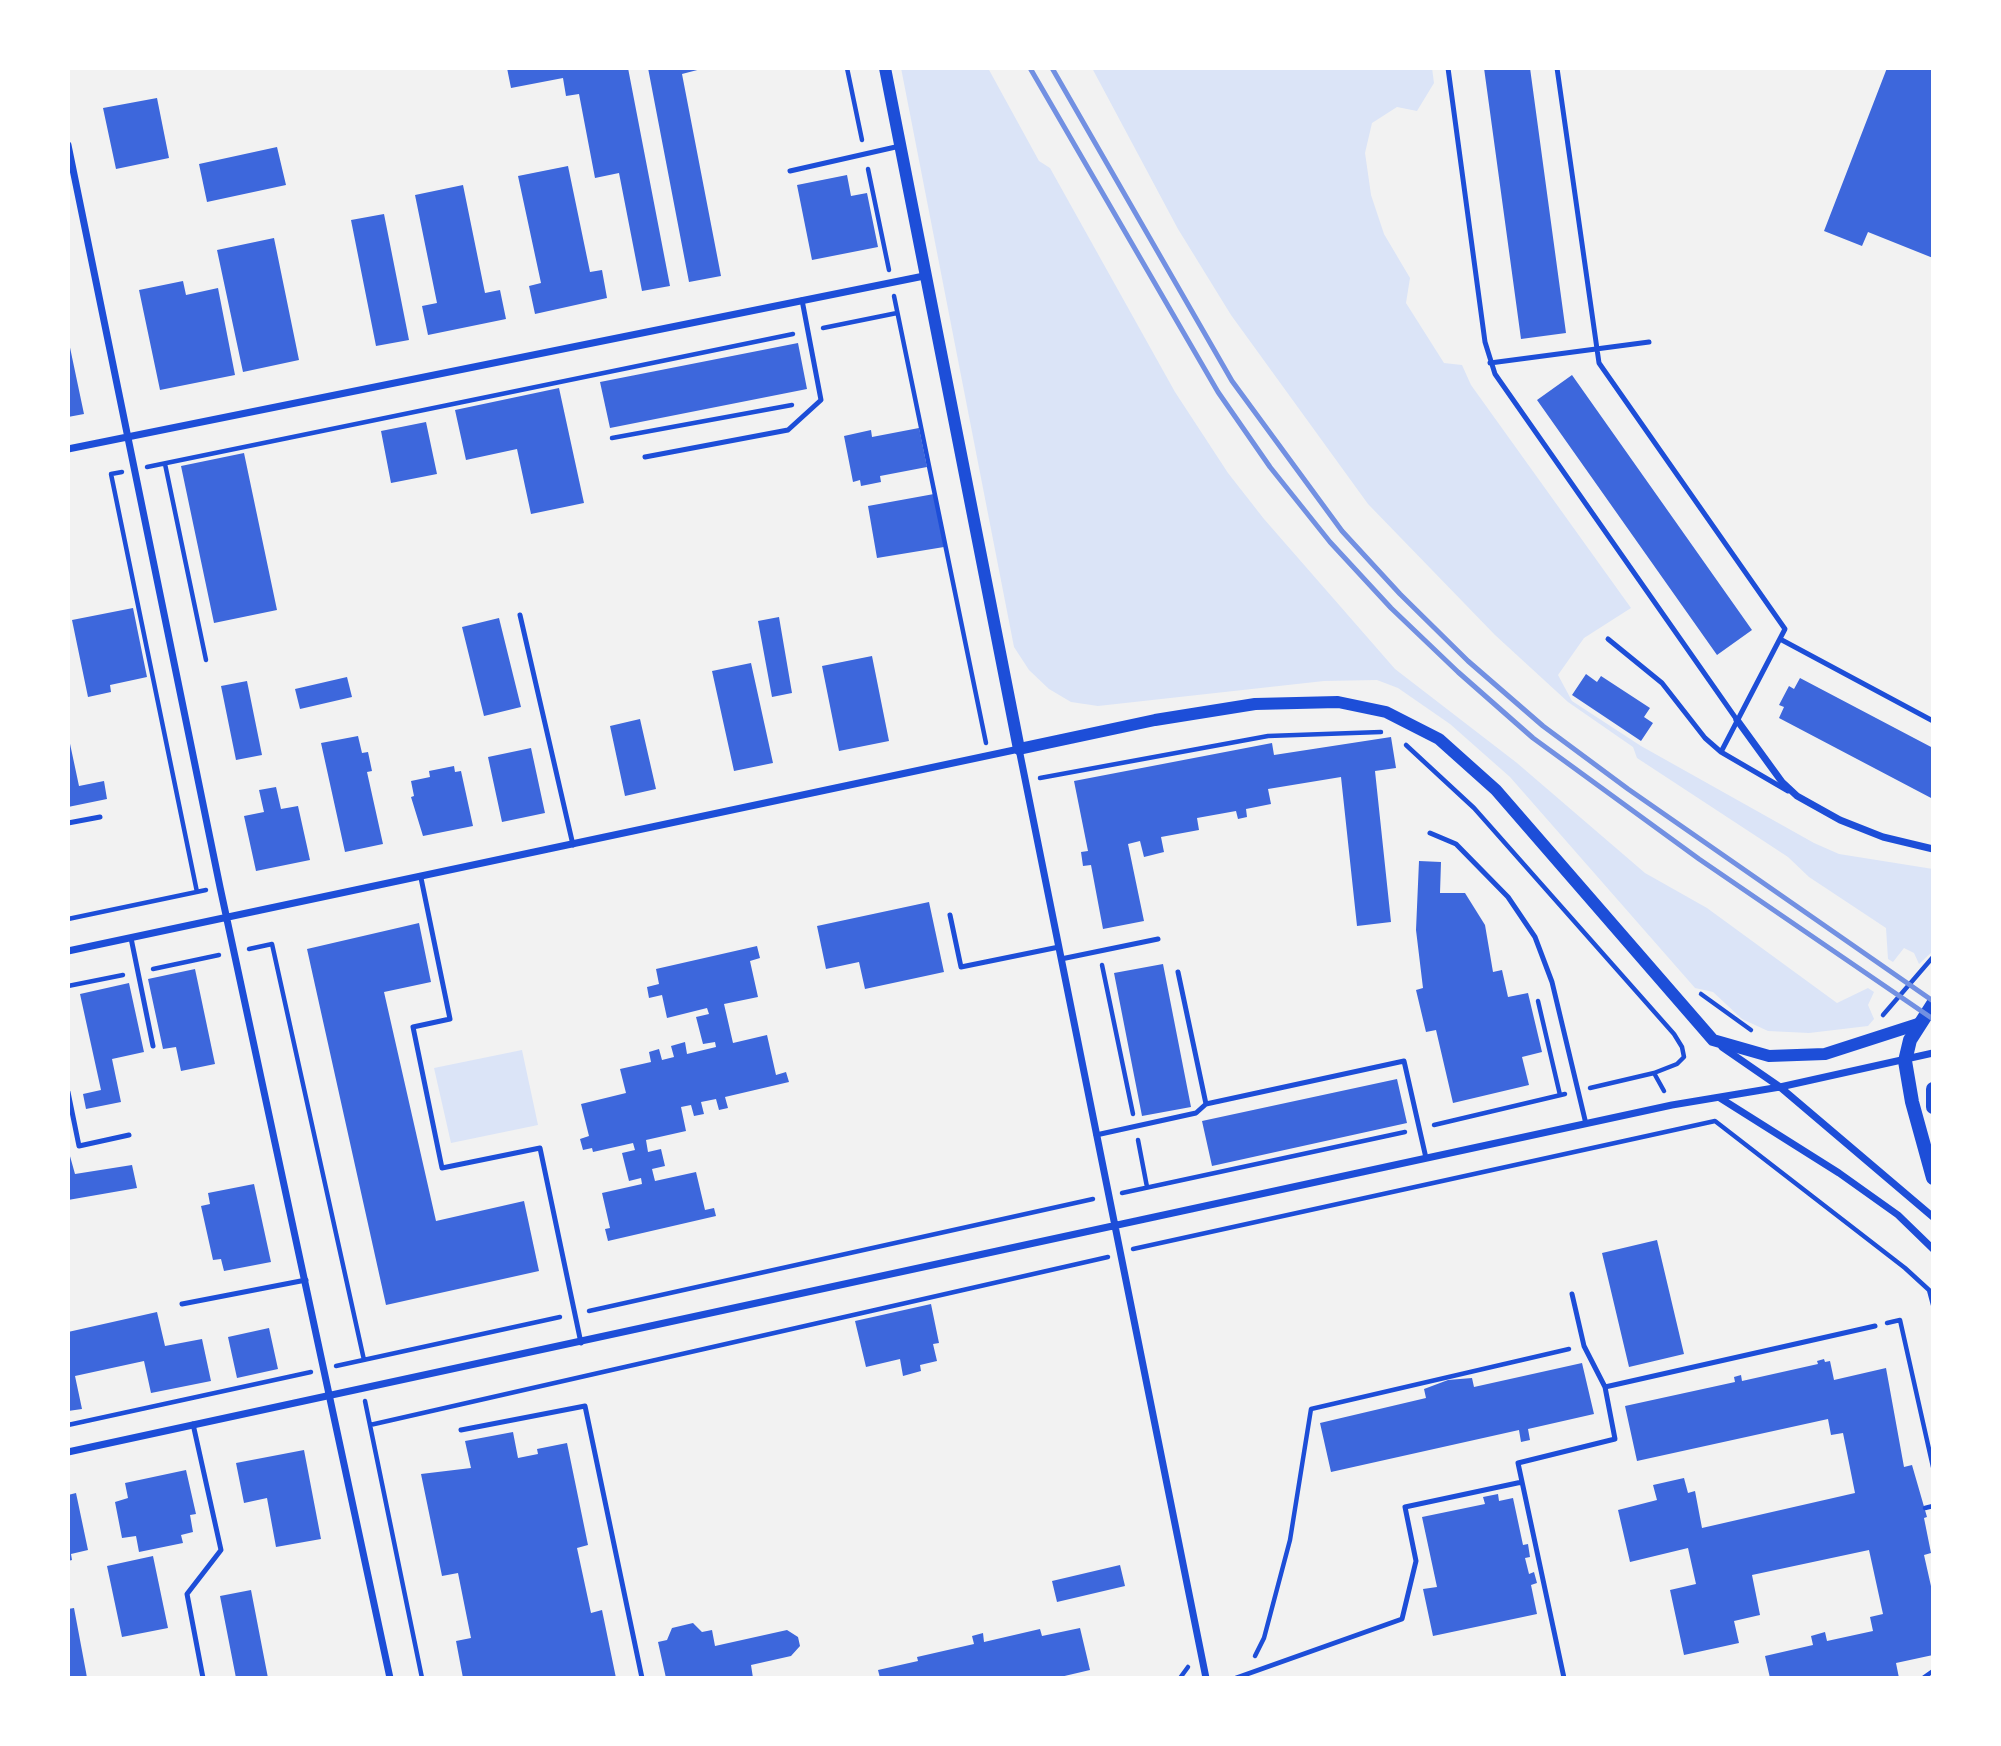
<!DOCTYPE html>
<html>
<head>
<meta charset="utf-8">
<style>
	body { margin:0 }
	#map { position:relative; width:2001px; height:1746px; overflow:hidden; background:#f2f2f2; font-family:Lato,sans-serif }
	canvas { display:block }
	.frame { position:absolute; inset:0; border:70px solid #fff; pointer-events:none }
</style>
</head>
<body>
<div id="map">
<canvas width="2001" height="1746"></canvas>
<div class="frame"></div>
</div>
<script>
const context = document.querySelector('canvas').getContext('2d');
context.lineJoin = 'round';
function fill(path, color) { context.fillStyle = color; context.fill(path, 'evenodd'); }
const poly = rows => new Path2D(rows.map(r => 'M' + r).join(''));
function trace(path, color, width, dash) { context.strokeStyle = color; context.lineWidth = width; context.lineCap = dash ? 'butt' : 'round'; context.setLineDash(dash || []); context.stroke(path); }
fill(poly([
	[901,68,988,68,1039,161,1050,168,1175,392,1228,473,1264,519,1395,669,1517,763,1645,873,1707,908,1837,1003,1868,988,1874,992,1868,1005,1874,1019,1868,1026,1809,1033,1768,1031,1742,1019,1713,992,1695,988,1510,777,1450,724,1398,688,1377,680,1324,681,1098,706,1071,702,1049,689,1029,670,1014,647],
	[1092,68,1432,68,1434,83,1417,111,1397,107,1372,123,1365,153,1371,195,1384,234,1410,278,1406,303,1444,363,1462,365,1471,385,1631,608,1584,638,1558,675,1572,701,1641,746,1814,843,1839,854,1933,869,1933,951,1919,964,1914,953,1904,948,1893,962,1888,959,1886,928,1809,877,1788,857,1637,758,1633,747,1568,702,1495,635,1368,504,1231,315,1178,229],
	[522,1050,538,1125,451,1143,434,1068]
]), '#dbe4f7');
fill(poly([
	[507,68,628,68,670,286,642,291,619,173,595,178,579,94,566,96,563,78,511,88],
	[648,68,705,68,682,74,721,276,689,282],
	[1484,68,1530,68,1566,333,1521,339],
	[1887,68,1933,68,1933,258,1868,232,1862,246,1824,231],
	[157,98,169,158,116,169,103,108],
	[277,147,286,185,207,202,199,164],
	[568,166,590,272,602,270,607,298,535,314,529,286,541,283,518,176],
	[847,175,851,196,867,193,878,247,812,260,797,185],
	[463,185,485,293,500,290,506,319,428,335,422,306,437,303,415,195],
	[384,214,409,340,376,346,351,220],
	[274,238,299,360,243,372,217,250],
	[183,281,186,295,218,288,235,375,160,390,139,290],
	[68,338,84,414,68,417],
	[798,343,807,389,610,428,600,382],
	[1572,375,1752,630,1717,655,1537,400],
	[559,388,584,503,531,514,517,449,466,460,455,410],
	[426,422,437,474,391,483,381,431],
	[919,428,927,467,880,476,881,482,861,486,860,480,853,482,844,436,871,430,872,437],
	[244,453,277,610,214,623,181,466],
	[934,494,944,547,877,558,868,506],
	[133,608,147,677,110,685,111,692,88,697,72,620],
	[779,617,792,693,772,697,758,621],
	[499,618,521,707,484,716,462,627],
	[872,656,889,741,839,751,822,666],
	[751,663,773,763,734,771,712,671],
	[1586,674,1597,682,1601,676,1650,708,1644,717,1653,723,1641,741,1572,695],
	[347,677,352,697,300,709,295,689],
	[1800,678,1933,748,1933,799,1779,718,1784,707,1779,705,1789,686,1794,689],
	[247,681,262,755,236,760,221,686],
	[640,719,656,789,625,796,610,726],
	[358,736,362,753,368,752,372,771,367,772,383,844,345,852,321,743],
	[1391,737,1396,768,1375,771,1391,922,1357,926,1341,777,1268,789,1271,804,1246,809,1247,817,1238,819,1236,811,1197,818,1199,830,1161,837,1164,852,1144,857,1140,841,1128,844,1144,921,1103,929,1091,865,1083,866,1081,852,1088,851,1074,781,1272,743,1274,755],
	[69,739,79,786,104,781,107,799,68,807],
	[531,748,545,813,502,822,488,757],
	[454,766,455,772,461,771,473,826,423,836,411,797,414,796,411,781,430,777,429,771],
	[276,787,281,809,298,806,310,860,256,871,244,816,264,812,259,790],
	[1419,861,1441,862,1440,893,1465,893,1485,925,1493,972,1502,970,1508,997,1528,993,1542,1052,1522,1057,1529,1085,1453,1103,1436,1030,1426,1032,1416,990,1423,988,1416,930],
	[929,902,944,972,865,989,859,962,826,969,817,926],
	[419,923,431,982,384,992,436,1221,524,1201,539,1271,386,1305,307,949],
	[757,946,760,958,750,961,758,997,724,1004,733,1043,767,1035,776,1075,786,1072,789,1082,725,1097,728,1108,719,1110,716,1099,701,1102,704,1114,694,1116,691,1105,681,1107,686,1131,646,1140,648,1152,661,1149,665,1166,652,1169,655,1181,696,1172,705,1210,714,1208,716,1216,608,1241,605,1229,610,1228,602,1193,642,1184,641,1178,629,1181,622,1153,635,1150,633,1143,593,1152,592,1148,583,1150,580,1139,589,1136,581,1104,626,1093,620,1069,651,1062,649,1052,659,1049,662,1060,674,1057,671,1046,685,1042,687,1054,716,1047,715,1042,703,1044,696,1017,709,1014,707,1008,667,1018,662,995,649,998,647,987,659,984,656,969],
	[1163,964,1191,1107,1142,1116,1114,973],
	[195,969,215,1064,181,1071,176,1047,163,1049,148,979],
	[129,983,144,1052,112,1059,121,1102,86,1109,83,1094,101,1090,80,994],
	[1397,1079,1407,1123,1212,1166,1202,1121],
	[68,1149,75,1174,132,1165,137,1188,68,1200],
	[254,1184,271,1262,224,1271,221,1259,213,1260,201,1206,210,1204,208,1193],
	[1657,1240,1684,1354,1629,1367,1602,1253],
	[931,1304,939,1343,933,1344,937,1361,920,1365,921,1371,903,1376,900,1359,866,1367,855,1321],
	[157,1312,165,1346,202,1339,211,1381,151,1393,144,1361,75,1376,82,1409,68,1411,68,1332],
	[269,1328,278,1369,237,1378,228,1337],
	[1824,1359,1825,1362,1830,1361,1834,1380,1886,1368,1904,1467,1912,1465,1927,1517,1924,1518,1931,1553,1924,1555,1933,1595,1933,1655,1896,1663,1899,1678,1770,1678,1765,1656,1813,1645,1811,1636,1825,1632,1827,1641,1873,1631,1870,1617,1883,1614,1869,1550,1752,1575,1760,1615,1734,1621,1739,1643,1684,1655,1670,1590,1696,1584,1688,1548,1630,1562,1618,1510,1657,1500,1653,1485,1684,1478,1688,1493,1695,1491,1702,1528,1855,1493,1843,1433,1831,1435,1828,1419,1637,1461,1625,1406,1735,1382,1734,1377,1741,1375,1742,1381,1818,1364,1817,1361],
	[1582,1363,1594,1414,1528,1429,1530,1440,1521,1442,1519,1430,1331,1472,1320,1423,1426,1398,1424,1389,1448,1380,1472,1378,1474,1387],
	[513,1432,518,1458,538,1454,537,1449,567,1443,588,1545,577,1548,591,1613,602,1610,616,1678,463,1678,456,1641,471,1638,458,1573,442,1576,421,1474,471,1468,465,1441],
	[304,1450,321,1539,276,1547,267,1498,244,1503,236,1463],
	[186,1470,196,1514,190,1515,193,1532,181,1535,183,1543,139,1552,136,1536,122,1538,115,1502,128,1498,125,1483],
	[76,1493,88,1550,71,1554,72,1560,68,1561,68,1495],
	[1498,1494,1499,1501,1513,1498,1523,1545,1528,1544,1530,1557,1525,1558,1529,1574,1534,1572,1537,1583,1531,1585,1537,1614,1433,1636,1423,1589,1437,1587,1422,1517,1485,1504,1483,1497],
	[153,1556,168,1628,122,1637,107,1566],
	[1120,1565,1125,1586,1057,1602,1052,1581],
	[251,1590,268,1678,236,1678,220,1596],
	[74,1608,86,1672,87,1678,68,1678,68,1609],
	[693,1623,702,1632,712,1630,715,1646,787,1630,798,1637,800,1646,791,1656,751,1665,753,1678,666,1678,658,1642,667,1640,672,1628],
	[1080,1628,1090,1670,1056,1678,880,1678,878,1670,918,1661,917,1657,974,1644,972,1636,983,1633,984,1642,1040,1629,1042,1636]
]), '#3d67dc');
trace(poly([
	[847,68,862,140],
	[868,169,889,270],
	[894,296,986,743],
	[823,328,897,313],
	[612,438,792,405],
	[165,464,206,660],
	[147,467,793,334],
	[122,472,111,474,197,892],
	[1406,745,1474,808,1674,1034,1682,1047,1684,1057,1677,1064,1654,1073,1590,1088],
	[1040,778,1268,736,1381,732],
	[68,919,206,890],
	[249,949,272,944,364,1360],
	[1102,965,1133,1114],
	[153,969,219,955],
	[68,986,123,975],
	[1701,994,1751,1030],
	[1538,1001,1560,1095],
	[1883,1015,1933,957],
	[1654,1073,1664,1091],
	[1434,1125,1565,1094],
	[1138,1140,1147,1187],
	[1122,1193,1405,1132],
	[1133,1249,1715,1121,1905,1268,1929,1290,1933,1305],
	[589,1311,1093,1199],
	[1887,1323,1900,1320,1933,1467],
	[336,1366,560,1317],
	[365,1401,422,1678],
	[68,1425,311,1372],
	[370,1425,1108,1257],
	[1925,1508,1933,1506],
	[1255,1656,1264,1638,1290,1540,1311,1409,1569,1349],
	[1180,1678,1188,1667],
	[1923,1678,1933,1671]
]), '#1d4ed8', 4.5);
trace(poly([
	[1448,68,1485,342,1495,374,1737,720],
	[1557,68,1599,363,1785,629,1721,752],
	[790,171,900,146],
	[1490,363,1649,342],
	[645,457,788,430,821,400,802,300],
	[520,615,573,845],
	[1608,639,1662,683,1705,738,1721,752,1788,791],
	[1780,639,1933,721],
	[68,823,100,817],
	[1430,833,1456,844,1508,897,1535,937,1552,982,1586,1124],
	[421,878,450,1019,413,1027,442,1168,540,1148,581,1343],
	[950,915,961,967,1059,947],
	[131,938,153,1046],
	[1061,959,1158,939],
	[68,1092,79,1146,129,1135],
	[1206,1104,1404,1061,1426,1158],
	[1096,1135,1196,1113,1206,1104,1178,972],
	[182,1304,306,1280],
	[1605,1387,1875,1326],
	[193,1424,221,1550,187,1594,203,1678],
	[461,1430,585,1406,642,1678],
	[1236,1678,1402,1619,1416,1561,1405,1507,1522,1482],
	[1564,1678,1518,1463,1615,1439,1605,1387,1584,1346,1572,1294]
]), '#1d4ed8', 5);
trace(poly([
	[68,145,220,887,390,1678],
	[68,449,924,276],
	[1737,720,1782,782,1797,796,1840,820,1883,837,1933,849],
	[68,951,1019,749,1206,1678],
	[1722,1047,1780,1087,1933,1217],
	[1720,1098,1839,1173,1898,1215,1933,1249],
	[68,1452,1672,1105,1780,1087,1933,1053]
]), '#1d4ed8', 7);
trace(poly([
	[885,68,1019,749,1155,720,1255,704,1338,702,1386,712,1439,739,1496,790,1713,1040,1769,1056,1825,1054,1918,1024]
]), '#1d4ed8', 12);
trace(poly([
	[1933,1004,1910,1040,1905,1061,1912,1102,1933,1178],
	[1933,1089,1933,1107]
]), '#1d4ed8', 14);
trace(poly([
	[1030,68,1218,392,1270,467,1330,542,1391,608,1458,672,1533,738,1699,859,1933,1019],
	[1052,68,1232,381,1342,531,1400,594,1468,661,1543,726,1628,789,1933,1001]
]), '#7290e2', 5);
</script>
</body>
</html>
